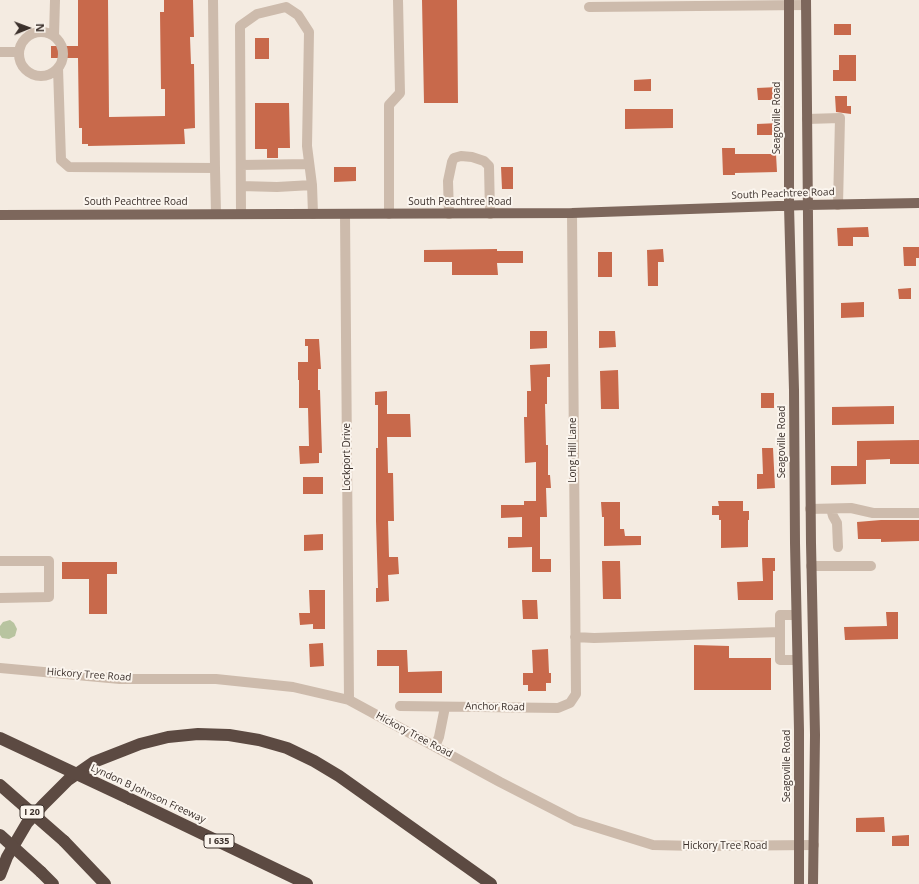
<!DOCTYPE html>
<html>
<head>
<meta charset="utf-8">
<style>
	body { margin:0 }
	#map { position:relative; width:919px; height:884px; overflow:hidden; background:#f4ebe1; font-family:"Open Sans",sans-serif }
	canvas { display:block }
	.north { position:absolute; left:8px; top:8px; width:40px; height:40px; -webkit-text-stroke:3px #fbf5ee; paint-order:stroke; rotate:89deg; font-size:11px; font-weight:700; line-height:16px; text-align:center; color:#3b302b }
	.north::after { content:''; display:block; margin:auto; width:14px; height:18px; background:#3b302b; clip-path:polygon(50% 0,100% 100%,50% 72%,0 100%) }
</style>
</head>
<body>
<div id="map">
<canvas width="919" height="884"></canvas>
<div class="north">N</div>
</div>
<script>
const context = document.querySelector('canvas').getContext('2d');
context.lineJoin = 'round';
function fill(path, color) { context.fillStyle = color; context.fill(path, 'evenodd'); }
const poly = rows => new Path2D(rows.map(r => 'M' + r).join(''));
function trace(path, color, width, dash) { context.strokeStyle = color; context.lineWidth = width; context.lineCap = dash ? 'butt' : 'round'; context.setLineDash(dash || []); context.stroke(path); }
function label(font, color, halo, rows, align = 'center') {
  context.font = font + ' "Open Sans",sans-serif'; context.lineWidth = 4; context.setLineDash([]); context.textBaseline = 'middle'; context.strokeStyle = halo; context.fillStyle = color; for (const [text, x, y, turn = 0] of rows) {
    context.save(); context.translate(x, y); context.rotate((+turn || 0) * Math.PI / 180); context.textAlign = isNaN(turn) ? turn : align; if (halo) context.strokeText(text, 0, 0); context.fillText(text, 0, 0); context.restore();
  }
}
fill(poly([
	[10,620,14,623,17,629,15,636,9,639,2,638,0,635,0,626,3,622]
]), '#b8c4a0');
fill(poly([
	[78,0,108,0,109,117,165,116,165,89,161,89,160,12,164,12,164,0,193,0,194,37,190,37,191,64,194,64,195,128,184,129,185,144,88,146,88,144,82,144,82,128,79,128,78,58,51,58,51,46,78,46],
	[422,0,457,0,458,103,424,103],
	[834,24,851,24,851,35,834,35],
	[255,38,269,38,269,59,255,59],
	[839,55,856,55,856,81,833,81,833,70,839,70],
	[651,79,651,91,634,91,634,80],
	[778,87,779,100,758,100,757,88],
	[835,96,847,96,847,106,851,106,851,114,836,112],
	[255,103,289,103,290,148,278,148,278,158,267,158,267,149,255,149],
	[625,109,673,109,673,128,625,129],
	[779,123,779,135,757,135,757,124],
	[722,148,735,148,735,154,776,154,777,172,735,173,735,175,723,175],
	[334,167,356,167,356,181,334,182],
	[501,167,513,167,513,189,502,189],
	[868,227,869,237,853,237,853,246,838,246,837,228],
	[903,247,919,247,919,258,916,258,916,266,904,266],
	[497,249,497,251,523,251,523,263,497,263,498,275,452,275,452,262,424,262,424,250],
	[663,249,664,262,658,262,658,286,648,286,647,250],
	[598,252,612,252,612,277,598,277],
	[911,288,911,299,899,299,898,289],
	[864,302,864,317,841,318,841,303],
	[530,331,547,331,547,348,530,349],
	[599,331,615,331,616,347,599,348],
	[305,339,319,339,321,369,318,369,318,390,320,390,322,453,319,453,319,463,300,464,299,446,309,446,308,408,299,408,299,380,298,380,298,362,308,362,308,346,305,346],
	[550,364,550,377,547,377,547,404,545,404,546,445,548,445,548,475,550,475,551,488,546,488,547,517,540,517,540,559,551,559,551,572,532,572,532,547,508,548,508,537,522,537,522,517,501,518,501,505,524,505,524,501,536,501,536,462,525,463,524,417,527,417,527,391,531,391,530,365],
	[618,370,619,409,601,409,600,371],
	[387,391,387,414,410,414,411,437,387,437,388,473,393,473,394,521,388,521,389,557,398,557,399,574,388,575,389,601,376,602,376,588,378,588,376,521,376,448,378,448,378,405,375,405,375,392],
	[761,393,774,393,774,408,761,408],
	[894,406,894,424,832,425,832,407],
	[919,440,919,464,890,464,890,459,866,460,866,484,831,485,831,466,857,466,857,441],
	[762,448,773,448,775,488,757,489,757,474,763,474],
	[303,477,323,477,323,494,303,494],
	[718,501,743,501,743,511,749,511,749,520,748,520,748,547,721,548,721,520,719,520,719,515,712,515,712,506,719,506],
	[601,502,620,502,620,529,624,529,625,536,641,536,641,545,604,546,604,517,602,517],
	[881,520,919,520,919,541,881,542,881,539,858,539,857,522],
	[323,534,323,550,304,551,304,535],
	[762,558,775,558,775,571,773,571,773,600,738,600,737,582,763,581],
	[602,561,620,561,621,599,603,599],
	[62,562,117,562,117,574,107,574,107,614,89,614,89,579,62,579],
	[309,590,325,590,325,629,313,629,313,624,300,625,299,613,310,613],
	[522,600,537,600,538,619,523,619],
	[886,612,898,612,898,639,845,640,844,627,887,626],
	[323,643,324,666,310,667,309,644],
	[694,645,729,646,729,658,771,658,771,690,694,690],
	[548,649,549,673,551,673,551,683,546,683,546,691,528,691,528,685,523,685,523,673,533,673,532,650],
	[377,650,407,650,408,672,442,671,442,693,399,693,399,666,377,666],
	[884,817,885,832,856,832,856,818],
	[909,835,909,846,892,846,892,836]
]), '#c8694b');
trace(poly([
	[589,7,806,5],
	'19 54a22 22 0 1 1 44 0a22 22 0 1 1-44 0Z',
	[54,36,55,0],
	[0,52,19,52],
	[58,68,61,160,69,167,215,168,213,0],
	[807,119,840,118,838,205],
	[241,165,309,164],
	[215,168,216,214],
	[241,186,277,187,312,185],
	[241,214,240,26,257,14,286,7,298,15,309,32,307,146,312,185,313,214],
	[345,214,349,700],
	[389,214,389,105,400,93,398,0],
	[449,214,448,181,452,162,454,158,461,156,472,157,484,161,489,166,490,214],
	[810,509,851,508,873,513,919,513],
	[831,509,833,516,837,523,838,547],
	[0,561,49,561,49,597,0,598],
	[811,566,871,566],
	[780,632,780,615,796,615],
	[575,637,594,638,780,632,780,660,797,660],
	[0,668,120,679,216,679,293,687,349,700,500,782,576,821,653,845,697,846,814,845],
	[400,706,558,708,570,703,576,694,572,213],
	[435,746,439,737,445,707]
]), '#cdbbac', 10);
trace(poly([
	[789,0,789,206,794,390,795,543,799,730,799,884],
	[806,0,811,543,815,735,813,884],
	[0,215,572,213,807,205,919,203]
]), '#7d675c', 10);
trace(poly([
	[130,799,307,884],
	[64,841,105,884],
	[41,872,53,884],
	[0,875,7,857,27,823,43,805,68,780,94,762,140,744,168,737,198,734,229,735,259,740,287,748,314,761,339,776,491,884]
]), '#5c4a42', 12);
trace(poly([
	[0,738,130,799],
	[0,785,64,841],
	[0,835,41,872]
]), '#5c4a42', 12);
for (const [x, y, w] of [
	[32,812,24],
	[219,841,30]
]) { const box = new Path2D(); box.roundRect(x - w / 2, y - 7, w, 14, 3); context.fillStyle = '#fbf5ee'; context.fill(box); trace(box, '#3b302b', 1); }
label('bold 9px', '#3b302b', null, [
	["I 20",32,812],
	["I 635",219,841]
]);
label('10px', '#3b302b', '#fbf5ee', [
	["Seagoville Road",777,118,-90],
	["South Peachtree Road",783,194,-2],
	["South Peachtree Road",136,202],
	["South Peachtree Road",460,202],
	["Seagoville Road",782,442,-90],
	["Long Hill Lane",573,450,-90],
	["Lockport Drive",347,457,-90],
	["Hickory Tree Road",89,675,4],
	["Anchor Road",495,707,1],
	["Hickory Tree Road",414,735,28],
	["Seagoville Road",787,766,-90],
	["Lyndon B Johnson Freeway",148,794,25],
	["Hickory Tree Road",725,846]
]);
</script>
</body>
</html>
